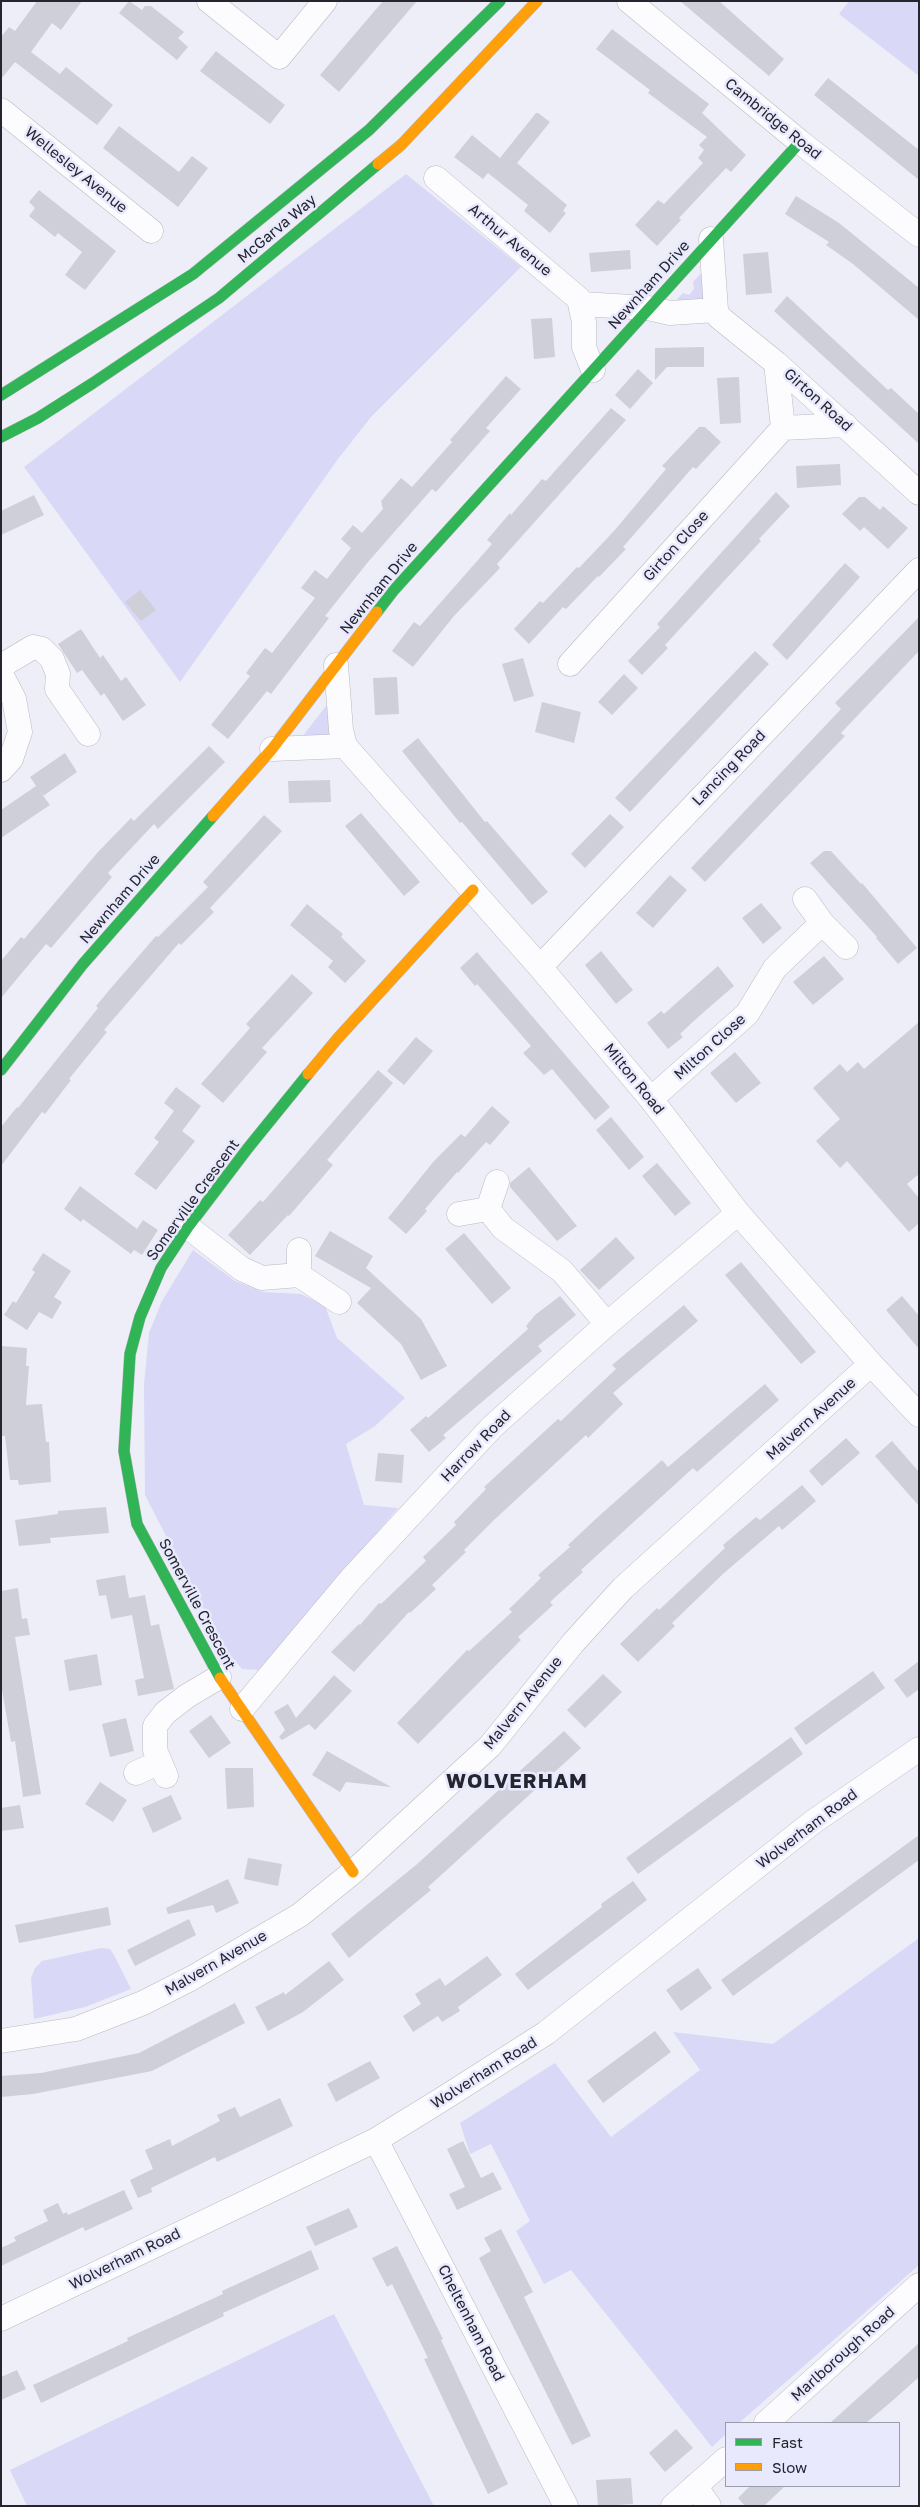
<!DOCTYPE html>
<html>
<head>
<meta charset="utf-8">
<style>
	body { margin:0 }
	#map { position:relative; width:920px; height:2507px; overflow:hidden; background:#eeeef9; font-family:"Golos Text",sans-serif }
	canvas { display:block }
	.frame { position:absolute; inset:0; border:2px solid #25252f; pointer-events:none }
	.legend { position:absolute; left:725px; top:2422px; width:175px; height:65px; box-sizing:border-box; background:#e9e9fe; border:1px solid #9b9bab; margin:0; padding:6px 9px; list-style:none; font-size:15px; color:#25252f }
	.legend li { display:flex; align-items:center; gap:10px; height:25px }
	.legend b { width:25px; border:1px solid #9b9bab }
</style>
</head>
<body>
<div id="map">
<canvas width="920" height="2507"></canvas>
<div class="frame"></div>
<ul class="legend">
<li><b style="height:6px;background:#30b455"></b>Fast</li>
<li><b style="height:6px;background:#ff9f0a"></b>Slow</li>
</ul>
</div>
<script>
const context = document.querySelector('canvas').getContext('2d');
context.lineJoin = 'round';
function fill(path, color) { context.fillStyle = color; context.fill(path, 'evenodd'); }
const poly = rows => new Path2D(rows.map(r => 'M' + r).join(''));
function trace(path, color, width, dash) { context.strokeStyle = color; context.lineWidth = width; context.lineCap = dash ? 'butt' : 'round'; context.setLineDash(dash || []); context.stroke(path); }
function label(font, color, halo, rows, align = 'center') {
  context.font = font + ' "Golos Text",sans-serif'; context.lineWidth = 5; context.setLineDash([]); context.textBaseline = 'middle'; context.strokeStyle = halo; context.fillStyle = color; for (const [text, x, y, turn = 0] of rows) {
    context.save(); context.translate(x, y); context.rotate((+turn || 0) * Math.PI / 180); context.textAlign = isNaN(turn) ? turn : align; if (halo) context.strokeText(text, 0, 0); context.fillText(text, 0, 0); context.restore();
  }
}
fill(poly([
	[849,1,919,1,919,76,839,14],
	[406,174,521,267,371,417,338,459,180,682,24,467],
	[703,271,706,303,672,305,683,293,689,295,694,289,693,282],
	[326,706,331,708,332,740,298,742],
	[193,1250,235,1281,263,1292,301,1294,325,1306,337,1338,405,1398,375,1426,346,1444,364,1505,398,1508,259,1670,242,1669,230,1655,210,1622,145,1495,144,1385,149,1333,162,1301],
	[919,1938,919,2265,739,2423,726,2423,726,2434,712,2447,571,2270,544,2284,516,2231,530,2221,491,2144,470,2154,460,2123,555,2063,611,2137,700,2070,673,2032,773,2044],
	[101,1948,110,1949,114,1955,131,1989,85,2007,34,2019,31,1978,35,1968,42,1961],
	[334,2314,434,2506,27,2506,10,2470]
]), '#d9d8f6');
fill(poly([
	[37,1,82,1,61,30,52,23,31,52,60,74,66,67,113,105,97,125,15,62,1,79,1,37,9,27,15,31],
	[129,1,142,10,145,6,151,6,184,32,178,38,188,47,177,60,119,13],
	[383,1,417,1,339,92,320,75],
	[680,1,719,1,784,59,769,76],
	[612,29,709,104,702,113,746,155,731,172,726,168,679,218,681,220,657,246,635,225,658,200,664,204,703,163,698,158,704,150,699,145,707,137,648,93,650,90,596,49],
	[216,51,285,105,270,124,200,71],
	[828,78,919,150,919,180,814,95],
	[536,113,538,113,550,122,517,163,567,205,563,211,566,213,550,233,524,211,528,205,488,173,483,179,454,157,472,135,500,158],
	[119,126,179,172,192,156,208,168,178,207,103,148],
	[39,190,116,251,85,290,65,275,82,252,58,233,55,237,29,216,35,208,29,202],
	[796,196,839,223,919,288,919,320,853,264,826,245,829,242,785,214],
	[630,250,631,269,591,272,589,253],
	[768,252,772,293,746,295,743,254],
	[787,296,888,390,891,388,919,414,919,444,774,311],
	[552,318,555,357,534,359,531,319],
	[704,347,704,367,667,367,655,380,655,348],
	[638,369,653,383,630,409,615,395],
	[506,376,521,389,486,428,490,431,436,492,432,489,368,562,325,616,329,618,271,694,267,691,228,739,211,725,250,676,246,673,265,648,272,653,315,598,301,588,315,570,327,579,351,548,341,539,353,525,362,533,383,509,381,501,401,478,412,487,452,442,450,440],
	[739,377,741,423,720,424,717,378],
	[611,408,626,420,497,564,500,568,454,616,413,667,392,651,414,622,420,626,492,544,487,540,510,513,511,515,542,479,546,481],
	[699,427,705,427,721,442,696,469,693,467,623,547,626,549,599,577,598,576,566,609,563,607,529,644,514,629,540,601,543,603,577,567,579,568,614,531,666,469,662,466],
	[840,464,841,485,797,488,796,466],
	[776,492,790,506,759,539,761,541,665,645,668,648,642,675,628,661,660,627,657,624],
	[34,495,44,515,1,535,1,511],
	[859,497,865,497,880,510,883,506,908,528,888,549,864,527,860,531,842,514],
	[845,563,860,577,787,660,772,645],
	[140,590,156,610,141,621,125,602],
	[919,617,919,651,841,733,845,736,705,882,691,868,841,709,835,703],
	[81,629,100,658,103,655,121,681,126,677,146,705,123,721,104,693,101,696,82,670,77,673,58,644],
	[755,651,769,664,630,812,615,798],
	[523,658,534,696,514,702,502,664],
	[624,674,638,688,612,715,598,702],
	[397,677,399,714,375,715,373,678],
	[542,702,581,712,574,743,535,732],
	[418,738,485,822,487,821,548,892,532,905,462,822,460,823,402,751],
	[209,746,225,762,158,829,154,824,122,858,108,873,112,877,51,948,46,944,1,998,1,961,21,937,24,939,98,852,131,818,134,821],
	[65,753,77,772,43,796,30,777],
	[330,780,331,802,289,803,288,781],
	[36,786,50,805,1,838,1,810],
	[361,813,420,882,404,896,345,826],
	[610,814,624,827,585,868,571,854],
	[264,815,282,831,210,908,214,912,181,945,179,943,104,1030,107,1032,69,1079,71,1080,45,1114,42,1112,1,1166,1,1127,17,1107,18,1108,98,1008,96,1006,111,988,156,936,158,937,208,887,203,882],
	[824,851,831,851,861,884,862,883,917,948,898,964,876,938,877,937,810,863],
	[670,875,687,890,653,928,636,913],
	[761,903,782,928,763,944,742,918],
	[307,904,343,934,341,937,366,961,345,983,328,967,333,961,290,925],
	[601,951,633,990,616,1004,585,965],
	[477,952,610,1107,595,1120,552,1069,544,1075,523,1053,531,1046,477,984,475,986,460,968],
	[824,956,844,979,813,1005,793,982],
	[718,966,734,986,697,1018,680,1034,683,1037,668,1049,647,1023,661,1011,664,1014],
	[292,974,313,993,262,1048,267,1052,223,1103,201,1084,250,1028,246,1024],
	[919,1022,919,1174,907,1184,919,1198,919,1223,909,1232,847,1161,840,1168,816,1141,840,1119,813,1088,840,1064,847,1072,858,1062,864,1069],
	[416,1037,433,1051,404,1085,387,1071],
	[735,1052,761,1083,736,1103,710,1073],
	[378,1070,393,1083,327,1160,333,1165,289,1216,288,1215,250,1255,228,1235,260,1200,263,1202],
	[176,1087,201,1106,182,1131,195,1141,156,1190,134,1174,159,1142,154,1138,174,1111,164,1103],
	[492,1106,510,1122,490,1145,486,1142,458,1173,457,1172,425,1209,427,1211,406,1234,388,1218,434,1161,461,1134,465,1137],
	[611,1117,644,1157,629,1170,596,1130],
	[657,1163,691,1203,675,1216,642,1176],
	[529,1167,577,1226,557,1241,510,1187,510,1183],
	[80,1186,137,1229,143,1220,158,1230,142,1255,134,1250,131,1254,83,1219,81,1222,64,1209],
	[330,1231,373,1256,366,1268,421,1319,447,1366,421,1380,401,1344,357,1303,371,1288,315,1256],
	[464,1233,511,1288,492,1304,445,1249],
	[616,1237,635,1258,599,1290,580,1270],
	[43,1253,71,1271,54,1297,62,1302,52,1319,39,1312,27,1330,4,1315,13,1301,16,1303,35,1272,32,1270],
	[741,1262,816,1352,801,1364,725,1275],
	[560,1296,576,1315,538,1346,542,1351,443,1435,446,1438,429,1452,410,1430,426,1416,428,1418,528,1329,526,1326,535,1315],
	[902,1296,919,1316,919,1349,886,1310],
	[684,1305,698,1321,613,1393,623,1404,588,1438,586,1435,494,1520,464,1550,466,1552,432,1585,436,1589,410,1613,409,1612,354,1672,331,1652,359,1624,360,1625,379,1603,381,1604,426,1561,423,1557,456,1525,454,1522,486,1489,484,1487,558,1419,561,1421,584,1399,616,1369,612,1365],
	[1,1346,27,1348,26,1366,29,1366,26,1405,42,1404,46,1442,49,1442,51,1482,19,1485,18,1480,10,1480,5,1436,1,1436],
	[765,1384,779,1400,697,1472,693,1468,581,1570,583,1572,550,1602,553,1605,518,1637,521,1640,418,1744,397,1723,467,1650,469,1651,512,1612,509,1609,541,1578,538,1575,570,1547,568,1545,599,1516,662,1460,668,1467],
	[846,1438,860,1453,822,1486,809,1471],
	[892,1441,919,1472,919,1506,875,1456],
	[378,1453,404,1455,402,1483,375,1481],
	[802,1485,816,1501,782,1530,779,1526,724,1573,672,1623,675,1626,638,1662,620,1644,657,1608,659,1610,725,1548,723,1545,756,1517,760,1520],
	[106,1507,109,1533,50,1538,51,1543,19,1546,15,1520,58,1514,58,1511],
	[125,1575,129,1598,145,1595,151,1626,159,1624,174,1689,138,1696,135,1680,144,1678,132,1615,111,1619,106,1595,99,1596,96,1580],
	[18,1588,22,1619,27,1618,30,1635,15,1637,41,1794,23,1797,15,1741,11,1742,1,1684,1,1591],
	[97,1654,102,1685,69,1691,64,1660],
	[919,1661,919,1689,907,1698,894,1680],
	[873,1671,885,1688,806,1745,794,1728],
	[603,1674,622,1692,585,1728,567,1710],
	[334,1675,352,1691,315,1730,309,1724,282,1740,279,1737,285,1730,274,1712,288,1704,296,1718],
	[211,1715,231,1743,209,1758,189,1731],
	[126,1718,134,1751,110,1757,102,1724],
	[564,1731,581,1748,428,1887,431,1890,349,1958,331,1934,416,1865],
	[791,1737,803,1754,638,1874,626,1858],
	[327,1751,341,1759,391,1787,346,1782,340,1792,312,1775],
	[225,1768,253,1768,254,1807,227,1809],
	[100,1782,127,1800,113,1822,85,1804],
	[171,1795,182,1819,153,1833,142,1808],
	[20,1805,24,1828,1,1831,1,1808],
	[919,1835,919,1860,733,1996,721,1980],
	[248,1858,282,1864,278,1886,244,1879],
	[228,1879,239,1903,216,1913,213,1905,168,1914,166,1908],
	[633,1881,647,1900,528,1990,515,1974,602,1907,601,1904],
	[108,1907,111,1925,19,1943,15,1925],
	[189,1919,196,1935,135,1966,127,1950],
	[487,1956,502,1975,458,2007,460,2011,442,2022,438,2016,413,2032,403,2016,421,2004,415,1994,440,1978,445,1986],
	[329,1961,344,1980,303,2012,268,2031,255,2007,284,1992,285,1995],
	[698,1968,712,1988,681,2011,666,1990],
	[235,2003,245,2023,152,2071,33,2094,1,2097,1,2076,41,2073,139,2053],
	[655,2031,671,2052,603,2103,587,2081],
	[370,2061,380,2078,336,2102,327,2084],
	[280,2098,293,2126,217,2162,215,2157,151,2188,152,2192,138,2198,130,2180,153,2169,145,2150,170,2139,172,2146,220,2121,217,2115,235,2107,240,2117],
	[463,2141,481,2178,493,2172,502,2189,457,2210,449,2194,465,2187,447,2149],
	[124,2190,133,2209,85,2231,83,2227,1,2266,1,2248,16,2241,14,2237,48,2221,43,2210,58,2203,63,2214,67,2212,68,2215],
	[349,2208,358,2227,315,2246,306,2227],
	[501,2229,533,2292,524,2297,591,2436,572,2445,479,2258,491,2251,484,2238],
	[397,2246,443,2339,441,2340,508,2484,488,2494,424,2359,428,2358,392,2284,387,2287,372,2258],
	[311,2250,319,2269,223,2313,224,2316,41,2403,33,2385,128,2341,127,2338,223,2294,222,2291],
	[919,2343,919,2377,891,2402,866,2423,830,2423],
	[17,2370,26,2389,1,2400,1,2377],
	[676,2429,693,2448,665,2472,649,2453],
	[631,2478,633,2504,598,2506,596,2480],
	[750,2486,785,2486,764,2506,745,2506,738,2498]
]), '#cfcfd9');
const street = poly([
	[209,1,279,57,325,1],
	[629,1,800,142,919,235],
	[1,110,151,231],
	[436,178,579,299,584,322,584,347,593,370],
	[711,239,716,310],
	[582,304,648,308,670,313,716,310,719,317,776,363,919,493],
	[776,363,783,428],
	[570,664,783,428,845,425],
	[336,665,341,730,345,746],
	[1,666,33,647,42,649,52,659,58,674,57,689,88,734],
	[1,674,14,699,20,732,11,759,1,770],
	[272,749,345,746,540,967,651,1099,738,1213,871,1364,919,1415],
	[822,923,846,947],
	[540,967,919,570],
	[651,1099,747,1014,775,968,822,923,805,899],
	[488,1209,497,1182],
	[459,1214,488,1209,503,1228,562,1271,607,1324],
	[188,1227,242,1269,262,1278,299,1275,339,1302],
	[299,1275,299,1250],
	[242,1709,351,1579,492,1427,607,1324,738,1213],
	[136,1773,160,1762],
	[166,1776,155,1750,155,1726,165,1713,187,1696,219,1677],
	[1,2041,76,2029,143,2003,192,1978,300,1915,353,1872,490,1746,573,1643,623,1588,871,1364],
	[376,2140,566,2506],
	[1,2319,376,2140,441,2100,546,2033,813,1822,919,1749],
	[766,2423,919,2285],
	[695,2486,709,2506],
	[673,2506,726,2459]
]);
const fast = poly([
	[1,395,193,274,369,130,500,1],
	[1,437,38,418,93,383,219,298,378,164],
	[377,612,394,590,800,142],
	[1,1070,83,964,213,816],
	[220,1678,137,1524,124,1451,130,1354,140,1317,161,1268,188,1227,248,1148,308,1074]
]);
const slow = poly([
	[378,164,401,145,537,1],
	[213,816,272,749,377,612],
	[308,1074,338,1038,473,890],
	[220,1678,353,1872]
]);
trace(street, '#b9b9c2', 25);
trace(fast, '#b9b9c2', 12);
trace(slow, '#b9b9c2', 12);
trace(street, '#fcfcfe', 24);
trace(fast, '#30b455', 11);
trace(slow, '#ff9f0a', 11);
label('15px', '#25252f', '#e9e9fe', [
	["Cambridge Road",773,119,39],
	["Wellesley Avenue",76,170,39],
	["McGarva Way",277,229,-40],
	["Arthur Avenue",510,240,40],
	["Newnham Drive",649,285,-48],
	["Girton Road",818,400,42],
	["Girton Close",676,546,-48],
	["Newnham Drive",379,588,-51],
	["Lancing Road",729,768,-46],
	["Newnham Drive",120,899,-49],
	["Milton Close",710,1047,-42],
	["Milton Road",634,1079,51],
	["Somerville Crescent",193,1200,-54],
	["Malvern Avenue",811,1419,-42],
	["Harrow Road",476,1446,-46],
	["Somerville Crescent",197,1604,62],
	["Malvern Avenue",523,1703,-51],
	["Wolverham Road",807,1829,-37],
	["Malvern Avenue",216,1963,-30],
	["Wolverham Road",484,2073,-32],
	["Wolverham Road",125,2259,-26],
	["Cheltenham Road",471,2323,63],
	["Marlborough Road",843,2354,-42]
]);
context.letterSpacing = '1px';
label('bold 20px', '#25252f', '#e9e9fe', [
	["WOLVERHAM",517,1782]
]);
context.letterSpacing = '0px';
</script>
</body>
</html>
